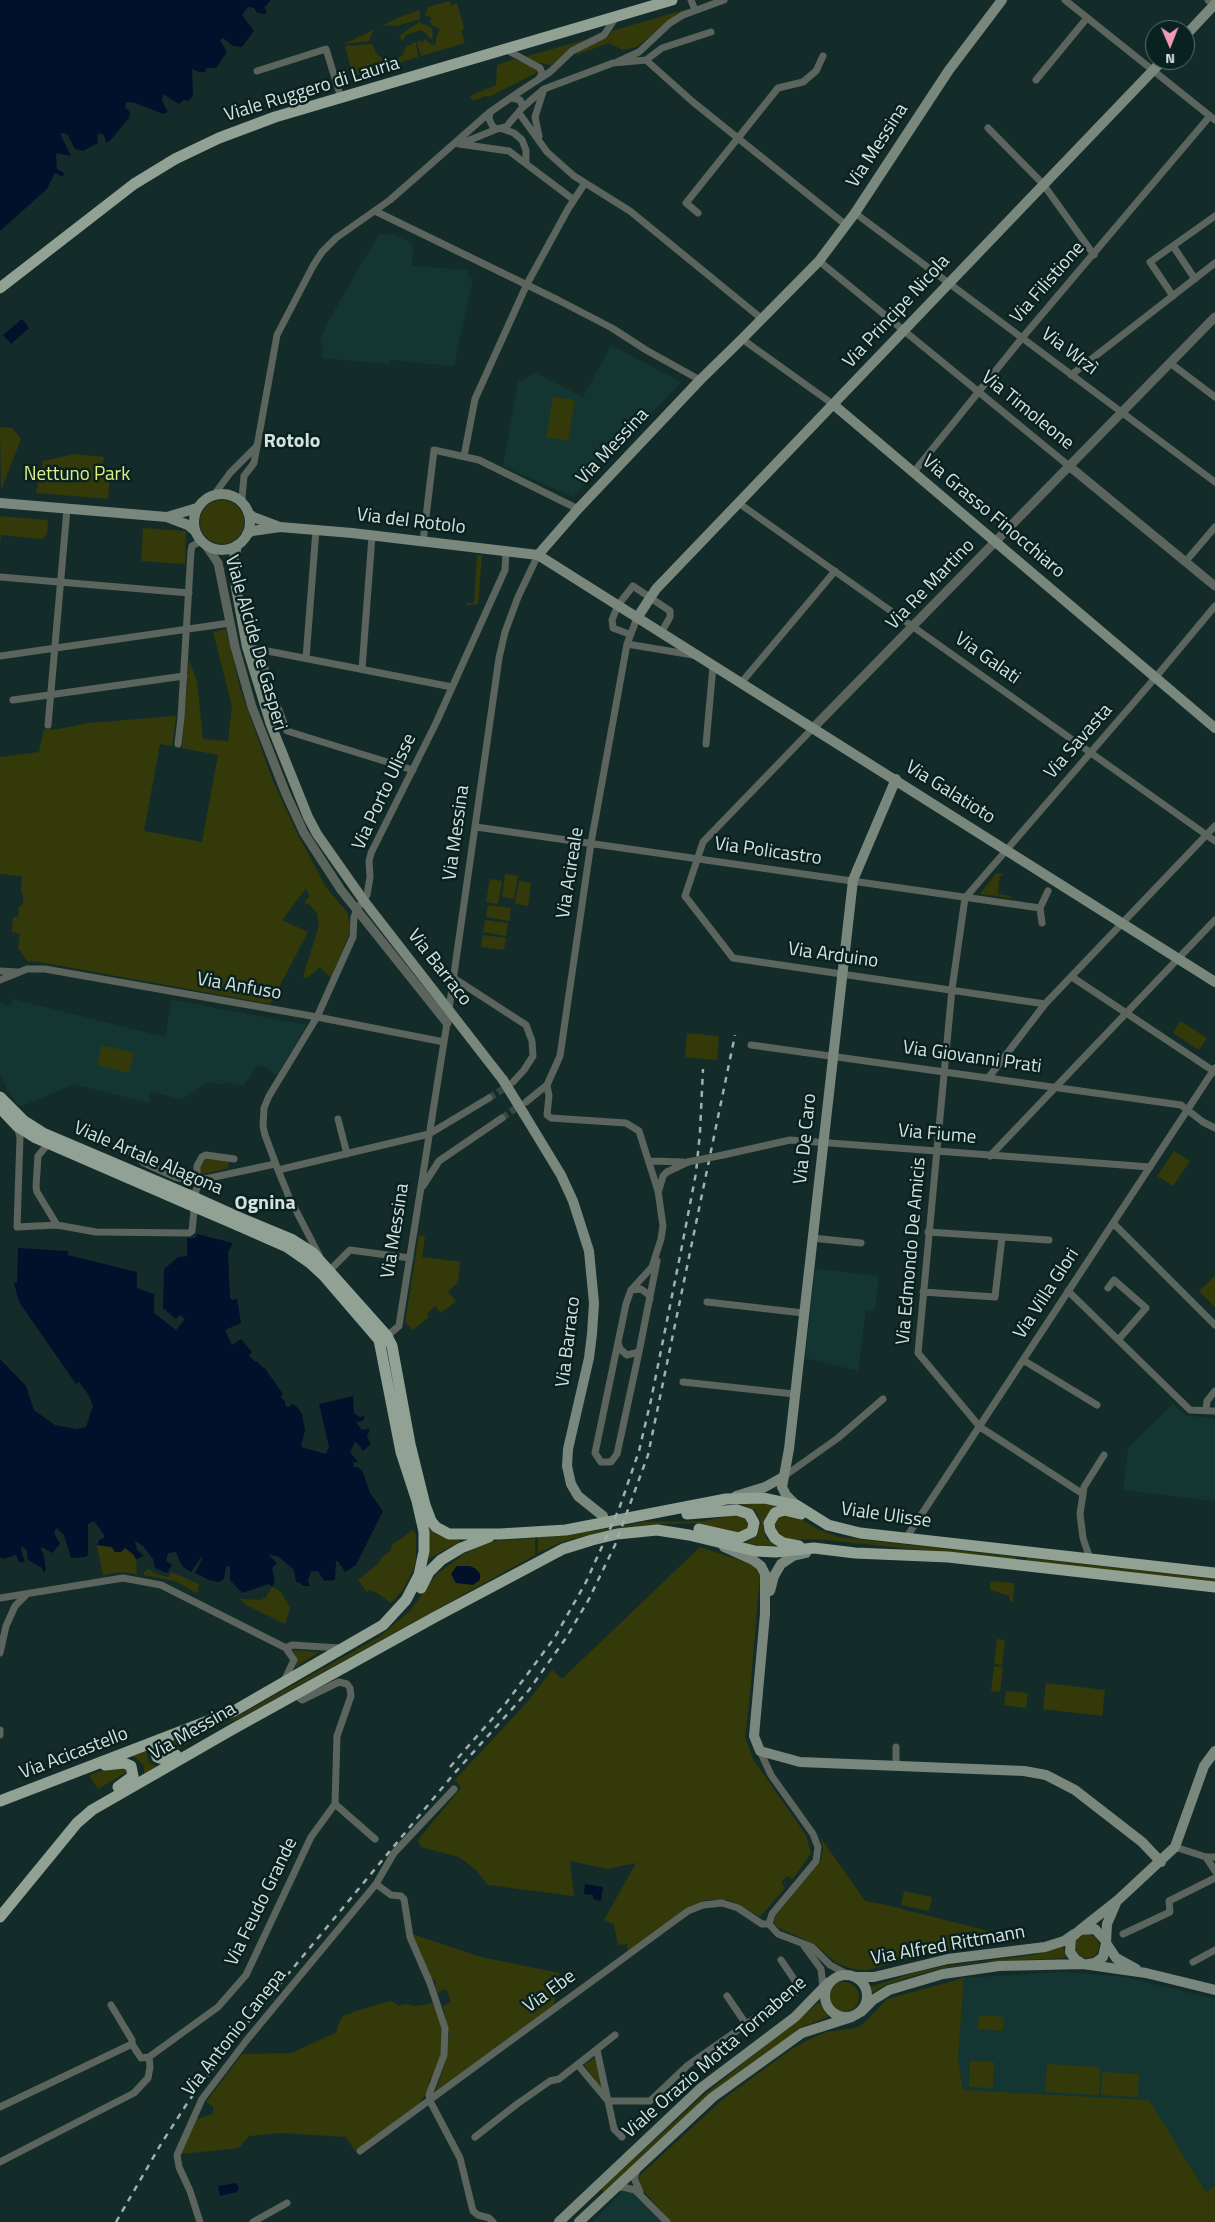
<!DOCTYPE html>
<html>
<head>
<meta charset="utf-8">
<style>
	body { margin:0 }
	#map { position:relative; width:1215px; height:2222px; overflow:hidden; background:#142c29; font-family:"Titillium Web",sans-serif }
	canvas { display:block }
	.north { position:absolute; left:1145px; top:20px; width:50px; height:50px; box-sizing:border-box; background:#0a221f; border:1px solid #5b6f6c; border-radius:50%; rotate:179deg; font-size:14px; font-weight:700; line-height:20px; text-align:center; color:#d4e2e0 }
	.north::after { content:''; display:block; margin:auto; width:18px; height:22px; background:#f09ab5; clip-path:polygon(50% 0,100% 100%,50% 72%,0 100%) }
</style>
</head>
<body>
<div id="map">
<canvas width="1215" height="2222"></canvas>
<div class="north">N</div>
</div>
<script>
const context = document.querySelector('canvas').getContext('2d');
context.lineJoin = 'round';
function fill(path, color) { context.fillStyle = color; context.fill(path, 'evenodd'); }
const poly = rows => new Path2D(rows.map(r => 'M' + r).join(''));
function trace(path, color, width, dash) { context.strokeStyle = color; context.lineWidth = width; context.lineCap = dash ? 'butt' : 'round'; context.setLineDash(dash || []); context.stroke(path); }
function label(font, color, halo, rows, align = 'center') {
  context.font = font + ' "Titillium Web",sans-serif'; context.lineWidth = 5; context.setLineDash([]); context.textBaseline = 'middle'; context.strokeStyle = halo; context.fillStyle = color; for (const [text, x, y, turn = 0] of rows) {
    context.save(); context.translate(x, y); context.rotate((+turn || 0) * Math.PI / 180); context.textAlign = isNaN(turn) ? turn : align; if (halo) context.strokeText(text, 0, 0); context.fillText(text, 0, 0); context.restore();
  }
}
fill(poly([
	[379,234,395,235,413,244,412,266,466,270,469,272,467,275,473,278,454,366,390,360,388,364,322,358,323,344,319,343,329,320],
	[611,345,681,382,573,497,503,466,518,382,535,373,583,397],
	[13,999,165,1037,172,1000,307,1025,277,1075,265,1067,258,1065,243,1086,225,1082,224,1084,207,1082,188,1096,179,1099,150,1091,149,1103,74,1084,20,1107,8,1092,0,1073,0,1003,11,1006],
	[818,1269,879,1276,875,1311,866,1310,858,1371,805,1358,815,1271,817,1271],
	[1173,1404,1185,1415,1215,1419,1215,1501,1123,1490,1128,1448],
	[1063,1972,1125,1977,1215,1999,1215,2186,1206,2192,1148,2100,963,2090,958,2059,964,1978],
	[624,2190,633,2191,664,2222,592,2222]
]), '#143632');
fill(poly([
	[450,1,451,5,457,3,464,28,461,31,465,43,421,56,417,43,419,40,423,42,425,39,432,45,436,44,436,38,440,29,432,25,430,21,432,18,425,15,428,7],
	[687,9,688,10,671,20,636,47,623,50,609,43,576,55,583,46,607,38,612,31],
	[420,10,420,19,396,26,383,25,373,31,369,41,344,44,400,17],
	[419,22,432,28,433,38,430,39,426,33,421,30,406,35,402,41,399,36],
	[602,35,573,47,551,65,534,62,524,57],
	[413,42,416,43,418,57,353,76,345,46,372,44,377,55,390,61,402,56,407,45,412,45],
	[514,59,538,69,538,72,489,97,485,96,473,101,470,96,496,85,497,65],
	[553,397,575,400,568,441,546,437],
	[0,427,12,428,21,439,1,490],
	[75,454,104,457,101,470,102,475,110,476,108,499,36,493,43,461],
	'200 522a22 22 0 1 1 44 0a22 22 0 1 1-44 0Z',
	[0,516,48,520,47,534,42,539,1,535,0,544],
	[143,528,186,531,185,564,141,561],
	[477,555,482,555,478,604,467,605,467,603,474,603],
	[226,629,240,688,273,781,296,831,326,887,347,912,350,924,348,937,331,978,320,967,307,978,303,977,319,925,317,913,309,904,304,903,309,896,306,888,282,920,308,932,270,1004,34,961,28,962,18,948,20,934,12,932,13,917,18,917,19,907,23,904,23,894,21,891,22,876,0,874,0,757,39,752,44,729,53,730,89,723,176,716,172,746,160,744,144,831,202,842,218,755,182,748,189,660,197,681,203,739,228,741,232,706,213,632],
	[996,873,1006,874,1001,875,999,881,998,894,1011,896,1011,898,980,894],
	[505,874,518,876,514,899,502,897],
	[490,879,502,881,498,904,486,902],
	[519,881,531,883,528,906,515,904],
	[488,905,511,908,509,921,486,917],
	[485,920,508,923,506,936,483,932],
	[483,935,506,938,504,950,481,947],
	[1180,1021,1207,1038,1199,1050,1173,1033],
	[687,1033,719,1036,717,1060,685,1057],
	[102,1045,134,1053,129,1073,97,1065],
	[1174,1151,1190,1161,1173,1186,1157,1176],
	[208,1158,229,1160,228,1168,200,1175,200,1166],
	[419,1235,425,1236,422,1257,460,1262,458,1282,448,1292,456,1301,441,1313,435,1306,427,1314,429,1317,413,1330,405,1322],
	[1215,1276,1215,1307,1199,1291],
	[740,1503,761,1503,781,1506,766,1516,763,1526,766,1538,779,1546,743,1544,757,1536,761,1523,756,1511],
	[743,1515,746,1520,748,1528,740,1533,693,1523,644,1525,617,1528,589,1535,562,1542,538,1553,538,1537,565,1536,644,1522,705,1521,728,1516],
	[778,1515,794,1515,819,1530,839,1537,1016,1557,1016,1560,816,1539,788,1540,777,1535,774,1520],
	[428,1525,440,1536,461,1541,428,1559],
	[413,1530,416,1535,416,1560,413,1570,403,1590,391,1603,377,1593,370,1590,367,1592,358,1580,380,1562,381,1558,390,1551,393,1544],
	[535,1538,535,1555,238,1719,213,1728,169,1755,161,1753,161,1746,165,1743,229,1721,379,1637,410,1611,436,1575,464,1554,482,1545,495,1541],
	[97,1545,122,1549,125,1548,133,1554,136,1559,137,1574,120,1572,103,1575],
	[700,1547,748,1563,757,1569,760,1574,750,1694,745,1737,753,1759,806,1835,811,1853,793,1879,787,1876,781,1882,785,1888,760,1917,743,1907,728,1900,706,1900,691,1906,628,1951,627,1944,618,1945,614,1924,604,1920,636,1863,607,1869,570,1861,574,1896,488,1885,476,1870,459,1857,421,1847,418,1840,461,1788,455,1780,529,1700,552,1670,562,1679],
	[1027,1558,1215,1579,1215,1582,1027,1561],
	[149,1569,153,1573,167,1577,169,1577,171,1572,199,1584,197,1593,175,1581,144,1575,144,1572],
	[990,1581,1014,1583,1013,1602,1010,1602,1010,1596,990,1590],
	[272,1587,281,1592,290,1608,285,1624,248,1606,239,1599,261,1600,266,1597],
	[997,1639,1005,1640,1002,1665,994,1664],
	[293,1650,319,1652,296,1667,297,1659],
	[994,1666,1003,1667,1000,1692,991,1691],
	[1046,1683,1105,1690,1102,1716,1043,1709],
	[1006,1691,1028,1693,1026,1708,1004,1705],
	[146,1750,149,1763,157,1766,144,1774,144,1766,138,1760,133,1756,126,1757],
	[114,1767,125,1768,127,1772,98,1789,89,1775],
	[821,1838,865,1901,882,1904,1016,1938,1023,1937,1023,1940,967,1946,921,1955,868,1970,857,1970,836,1963,816,1945,777,1927,774,1922,775,1917,821,1860,823,1849],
	[904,1891,932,1897,929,1911,901,1905],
	'1075 1946a12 12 0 1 1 24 0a12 12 0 1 1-24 0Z',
	[412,1934,481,1957,559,1973,554,2005,435,2093,445,2063,448,2046,449,2033,443,2006,451,2002,446,1989,437,1993,435,1986,436,1981,431,1978],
	[1063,1947,1066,1958,983,1962,944,1968,917,1975,885,1985,872,1993,869,1987,917,1972,945,1966,1033,1955],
	[964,1978,958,2059,963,2090,1149,2100,1206,2192,1215,2186,1215,2222,671,2222,641,2188,638,2177,722,2100,790,2050,812,2038,827,2032,855,2028,863,2024,887,1999],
	'829 1997a15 15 0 1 1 30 0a15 15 0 1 1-30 0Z',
	[391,2001,399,2006,405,2004,414,2006,434,2003,441,2021,442,2048,436,2073,428,2081,431,2086,419,2104,355,2151,346,2137,281,2133,249,2136,239,2148,181,2154,197,2119,213,2114,213,2106,206,2102,242,2054,292,2053,337,2032,337,2027,343,2016,362,2009],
	[819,2002,828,2017,800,2028,711,2094,604,2192,601,2189,705,2094],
	[979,2015,1004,2017,1003,2031,978,2029],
	[594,2058,596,2060,602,2089,584,2065],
	[970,2061,994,2062,993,2088,969,2087],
	[1047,2064,1100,2067,1099,2095,1045,2092],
	[1102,2072,1139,2074,1138,2097,1101,2095]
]), '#343909');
fill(poly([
	[0,0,271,0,264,8,267,11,265,14,257,13,254,8,248,7,242,15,254,31,242,47,233,46,223,38,220,40,227,52,216,68,206,68,205,72,199,72,192,69,193,96,188,101,184,100,179,104,163,94,162,101,168,112,163,114,135,103,126,102,125,107,130,112,129,118,110,141,106,143,104,135,99,133,97,135,98,143,83,151,75,149,67,134,60,133,71,156,56,153,57,169,64,173,63,177,55,173,47,189,0,231],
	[22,319,29,328,11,344,3,335],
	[197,1234,233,1243,228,1252,230,1298,233,1300,237,1298,241,1323,225,1330,232,1345,241,1339,252,1352,249,1355,255,1362,257,1361,263,1368,264,1367,283,1394,281,1397,285,1401,285,1405,288,1407,293,1404,298,1408,302,1414,305,1430,301,1447,326,1454,329,1447,319,1404,353,1396,354,1413,360,1417,365,1416,363,1421,356,1422,362,1430,370,1429,367,1437,370,1443,370,1445,363,1451,360,1446,355,1442,350,1452,358,1462,353,1462,354,1467,358,1467,363,1472,370,1493,383,1511,356,1565,345,1572,338,1561,336,1561,335,1580,324,1581,318,1571,311,1572,308,1581,310,1586,303,1586,300,1583,296,1582,294,1570,279,1557,268,1554,277,1563,272,1568,275,1582,272,1587,269,1584,242,1593,230,1580,230,1567,226,1566,224,1579,219,1582,209,1580,195,1573,202,1559,202,1556,191,1572,182,1566,176,1552,168,1553,166,1561,172,1565,167,1573,155,1568,153,1559,143,1546,135,1541,137,1550,144,1556,136,1559,133,1554,125,1548,121,1552,115,1552,112,1547,97,1545,99,1540,104,1538,104,1535,94,1521,88,1524,88,1555,85,1557,71,1558,64,1535,56,1528,54,1533,60,1544,52,1553,42,1547,41,1549,44,1556,46,1570,44,1573,42,1568,28,1560,27,1551,22,1546,21,1550,25,1562,19,1562,16,1555,3,1559,0,1557,0,1359,26,1386,34,1410,55,1425,76,1429,86,1427,93,1406,88,1394,79,1382,76,1384,19,1302,14,1283,17,1282,18,1248,68,1251,68,1255,137,1272,137,1288,154,1294,154,1313,176,1330,185,1319,180,1315,176,1319,163,1308,164,1269,178,1257,187,1256,187,1238,195,1238],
	[457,1566,470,1566,476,1569,480,1574,480,1580,473,1585,456,1583,451,1574],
	[585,1884,603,1887,601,1901,593,1899,593,1895,584,1894],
	[236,2183,239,2188,237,2192,220,2196,218,2186]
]), '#01112b');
trace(poly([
	[489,1098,511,1084],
	[502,1118,522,1104]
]), '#314744', 7, [7, 3.5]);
trace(poly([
	[691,0,695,10],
	[1065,0,1215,120],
	[1208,0,1214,5],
	[505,49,540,68,542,73,539,79],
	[646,60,693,102,846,225],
	[617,62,639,52,670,23,683,15,724,0],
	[257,71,326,49,341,98],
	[1036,80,1087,18],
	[512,98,520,100,523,107,506,127,497,129,493,127,489,119,490,112,522,90,550,72,572,51,604,35,616,17],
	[523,107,544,89,613,63,646,60,662,48,711,32],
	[519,113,547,152,574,176,630,211,762,319],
	[988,128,1043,184,1094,255],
	[503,129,514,133,522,140,526,150,526,163],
	[539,136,535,117,543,92],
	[459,144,509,151,574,200],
	[460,144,497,129],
	[375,211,558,300,612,328,646,350,700,380],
	[698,213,686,203,778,88,803,82,816,71,823,56],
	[855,213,1215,482],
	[1173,246,1195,279],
	[819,261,1069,466],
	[1173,296,1150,262,1215,216],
	[742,339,834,405],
	[1170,363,1215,397],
	[1071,375,1215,263],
	[464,456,475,399,527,284,568,209,585,183],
	[913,473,1022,338,1210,116],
	[214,495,230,473,257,446],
	[243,504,242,498,244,476,254,463,277,335,313,266,322,252,336,238,390,200,490,112],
	[740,504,1215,841],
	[423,542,434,450,479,460,578,509],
	[1186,561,1215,527],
	[0,577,189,593],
	[629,634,613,628,612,620,618,605,633,586,670,611,670,617,661,633],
	[627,644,693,655],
	[247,647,452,687],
	[260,649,270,687,287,731,413,770],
	[0,656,230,623],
	[306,658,316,530],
	[362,669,372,536],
	[741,683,835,571],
	[13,700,184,676],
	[48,725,67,509],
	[813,728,703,842,685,896,733,958,1045,1004],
	[178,744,181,718,191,551,192,546,201,541],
	[706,744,713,666],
	[476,827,1040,908,1042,923],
	[965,898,952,989,918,1353,980,1427,1083,1494,1080,1514,1083,1538,1090,1559],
	[965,898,1155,678,1215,606],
	[1040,908,1048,891],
	[0,971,17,972],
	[452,977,526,1025,532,1041,533,1056,524,1070,513,1082],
	[1072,977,1215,1072],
	[0,980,27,969,45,969,317,1017,444,1042],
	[449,1009,499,658,505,632,518,597,538,555],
	[751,1045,1181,1105,1203,1122,1215,1128],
	[989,1077,1045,1004,1215,826],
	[547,1085,549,1096,547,1115,551,1118,626,1123,639,1131,658,1191,663,1226,661,1239,652,1267,631,1290,626,1304,595,1453,601,1462,611,1462,617,1454,639,1352],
	[526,1102,547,1085,560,1056,591,843,627,644,637,618],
	[338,1119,347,1154],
	[17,1126,20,1137,17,1227,57,1225,96,1232,189,1233,192,1231,196,1190,200,1183,205,1179,275,1164],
	[48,1144,38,1156,36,1187,37,1192,57,1225],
	[124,1147,144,1163,175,1177,200,1183],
	[723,1155,790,1140,1150,1167],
	[990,1156,1215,920],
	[650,1161,683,1162],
	[278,1170,429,1134,489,1098],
	[200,1183,197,1175,197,1166,202,1157,206,1155,234,1159],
	[423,1186,439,1161,502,1118],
	[659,1190,663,1176,667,1172,688,1162],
	[1113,1223,1215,1325],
	[928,1232,1049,1240],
	[812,1238,861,1243],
	[319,1255,289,1197,278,1170,265,1135,263,1126,264,1108,269,1096,317,1017,353,937,354,917,357,909,367,895,370,877,369,861,371,853,436,723,505,570,506,550],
	[330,1270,350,1250,410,1258],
	[1108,1288,1114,1280,1146,1308,1119,1339],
	[631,1290,641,1289,649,1295,650,1299],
	[1068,1291,1190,1410,1215,1411],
	[923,1292,995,1297,1002,1237],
	[707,1302,803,1313],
	[387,1336,399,1326,400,1319,447,1023],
	[619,1345,620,1349,627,1355,639,1352,657,1261],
	[1023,1360,1097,1405],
	[683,1382,794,1394],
	[1206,1410,1207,1401,1215,1391],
	[783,1477,838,1438,883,1399],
	[1083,1494,1084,1487,1104,1455],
	[906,1538,1215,1068],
	[0,1598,123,1578,161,1585,286,1648,294,1660,284,1681],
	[286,1648,292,1645,340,1648],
	[0,1653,6,1626,15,1606,27,1594],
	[0,1730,0,1735],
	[760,1751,771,1775,813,1834,818,1847,816,1861,772,1914,769,1924,778,1934,812,1947,830,1965,849,1975],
	[896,1766,896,1747],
	[335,1804,375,1839],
	[1175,1847,1206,1857,1215,1857],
	[1206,1857,1215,1871],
	[376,1884,391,1895,401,1896,404,1899,410,1937,430,1983,445,2028,444,2055,429,2095,430,2101,460,2158,473,2211,478,2215,489,2218,493,2222],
	[1123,1934,1170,1912,1169,1901,1215,1878],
	[804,1946,821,1969,824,1996],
	[1193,1962,1215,1950],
	[727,1996,746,2024],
	[132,2044,141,2058,149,2057],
	[597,2050,614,2129,622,2137],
	[149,2057,218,2007,246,1975,311,1837,335,1804,337,1736,351,1696,350,1688,347,1684,339,1682,302,1700,295,1695],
	[578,2065,608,2101,650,2101,688,2065,782,1999,794,1994,800,1988,781,1960],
	[0,2107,132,2044,132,2040,111,2005],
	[475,2137,517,2104,550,2081,559,2079,615,2035],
	[360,2151,688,1911,703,1905,722,1903,738,1908,762,1924,769,1924],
	[0,2162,134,2093,148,2078,150,2067,149,2057],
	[637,2170,634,2178,640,2192],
	[616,2188,623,2187,635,2190,667,2222],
	[200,2222,190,2191,179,2167,177,2155,202,2099,246,2041,376,1884,394,1853,454,1789],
	[253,2222,287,2203]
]), '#5c645e', 7);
trace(poly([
	[1069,466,1215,586],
	[205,544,218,563,235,647,252,707,286,794,304,833,341,890,447,1023],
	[813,728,1215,317]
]), '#5c645e', 9);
trace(poly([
	[1185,36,1215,4],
	[834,405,1215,728],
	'194 522a28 28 0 1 1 56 0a28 28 0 1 1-56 0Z',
	[0,503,167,517,188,525,195,531],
	[248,513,253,517,277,526],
	[167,517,197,508],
	[247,534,252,531,280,527,352,533,538,555,1215,982],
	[237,545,233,562,236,588,247,647,271,725,308,817,317,834,364,901,503,1080],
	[538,555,578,509,700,380,742,339,819,261,855,213,949,70,1002,0],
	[637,618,656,589,1163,60],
	[524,1114,561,1175,573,1201,589,1251,594,1303,592,1334,589,1358,568,1449,567,1466,571,1484,578,1496,603,1516],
	[736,1496,765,1487,783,1477],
	[796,1505,786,1495,782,1487,789,1449,853,880,896,779],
	[724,1547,753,1560,761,1566,765,1574,765,1614,754,1736,760,1751,800,1762,1024,1771,1046,1775,1075,1790,1142,1842,1161,1862],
	[770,1591,774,1576,781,1564,793,1556,806,1553],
	[1116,1903,1107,1924,1106,1943,1116,1958,1136,1969],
	[1080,1930,1118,1900,1175,1847,1204,1766,1215,1751],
	[1105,1940,1095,1929,1080,1930,1071,1938,1070,1952,1075,1959,1083,1964,1146,1973,1215,1990],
	[1088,1964,1095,1963,1103,1957,1106,1943],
	'825 1996a21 21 0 1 1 42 0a21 21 0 1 1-42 0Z',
	[854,1977,874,1977,948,1959,1045,1947,1064,1941,1074,1934],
	[861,2012,873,2000,889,1990,943,1974,999,1966,1083,1964],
	[559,2222,701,2088,795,2017,829,1982],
	[579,2222,713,2097,802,2033,852,2017]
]), '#7a877d', 10);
trace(poly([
	[0,288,134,184,175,159,219,138,275,117,672,0],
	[0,1097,24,1121,43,1133,189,1195],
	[0,1108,17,1126,36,1138,188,1204],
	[238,1217,291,1239,313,1253,387,1336,392,1346,410,1444,425,1505,431,1521,436,1527,449,1534,500,1534,566,1530,726,1499,764,1498,796,1505,828,1525,860,1533,1215,1573],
	[687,1514,737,1510,749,1514,754,1523,752,1532,739,1538,699,1529],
	[799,1546,783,1543,775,1538,770,1530,769,1523,775,1513,784,1510,801,1514],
	[421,1588,429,1572,441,1560,461,1548,489,1537],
	[160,1739,155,1748,157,1757,166,1760,176,1755],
	[105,1765,124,1763,131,1766,133,1776,118,1787],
	[0,1801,234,1711,383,1625,406,1600,419,1575,424,1551,424,1532,417,1501,401,1452,379,1340,324,1276,310,1263,287,1247,237,1225],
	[0,1917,77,1823,92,1810,233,1729,435,1617,563,1549,592,1540,617,1534,657,1530,689,1535,755,1551,776,1552,814,1548,855,1553,948,1557,1215,1587]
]), '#91a194', 11);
trace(poly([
	[450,1767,506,1703,555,1637,586,1582,619,1509,639,1451,651,1400,682,1246,696,1173,700,1132,703,1069],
	[116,2222,161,2144,188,2102,236,2037,452,1776,529,1690,566,1638,589,1599,615,1545,648,1455,735,1035]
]), '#9fb0ae', 2.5, [6, 6]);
trace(poly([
	[688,1162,723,1155]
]), '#5c645e', 7);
trace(poly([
	[503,1080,524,1114]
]), '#7a877d', 10);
trace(poly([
	[189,1195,238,1217],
	[188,1204,237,1225]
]), '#91a194', 11);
label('19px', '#d4e2e0', '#0a221f', [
	["Viale Ruggero di Lauria",312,90,-17],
	["Via Messina",878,146,-57],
	["Via Filistione",1048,283,-49],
	["Via Principe Nicola",897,312,-47],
	["Via Wrzì",1069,352,37],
	["Via Timoleone",1027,411,39],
	["Via Messina",613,447,-47],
	["Via Grasso Finocchiaro",993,517,40],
	["Via del Rotolo",411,522,7],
	["Via Re Martino",931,585,-46],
	["Viale Alcide De Gasperi",255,643,74],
	["Via Galati",987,659,35],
	["Via Savasta",1079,742,-49],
	["Via Porto Ulisse",385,792,-65],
	["Via Galatioto",950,793,32],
	["Via Messina",457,833,-82],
	["Via Policastro",768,852,8],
	["Via Acireale",571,873,-81],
	["Via Arduino",833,956,8],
	["Via Barraco",439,968,52],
	["Via Anfuso",239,987,10],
	["Via Giovanni Prati",972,1058,8],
	["Via Fiume",937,1135,5],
	["Via De Caro",806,1139,-84],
	["Viale Artale Alagona",148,1159,23],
	["Via Messina",396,1231,-81],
	["Via Edmondo De Amicis",912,1251,-85],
	["Via Villa Glori",1047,1294,-57],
	["Via Barraco",569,1342,-83],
	["Viale Ulisse",886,1516,8],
	["Via Messina",193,1732,-30],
	["Via Acicastello",74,1754,-21],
	["Via Feudo Grande",262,1902,-64],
	["Via Alfred Rittmann",948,1946,-10],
	["Via Ebe",550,1992,-36],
	["Via Antonio Canepa",235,2033,-52],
	["Viale Orazio Motta Tornabene",715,2058,-41]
]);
label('19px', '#deed88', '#0a221f', [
	["Nettuno Park",77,475]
]);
label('bold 20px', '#d4e2e0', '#0a221f', [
	["Rotolo",292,442],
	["Ognina",265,1204]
]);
</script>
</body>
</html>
